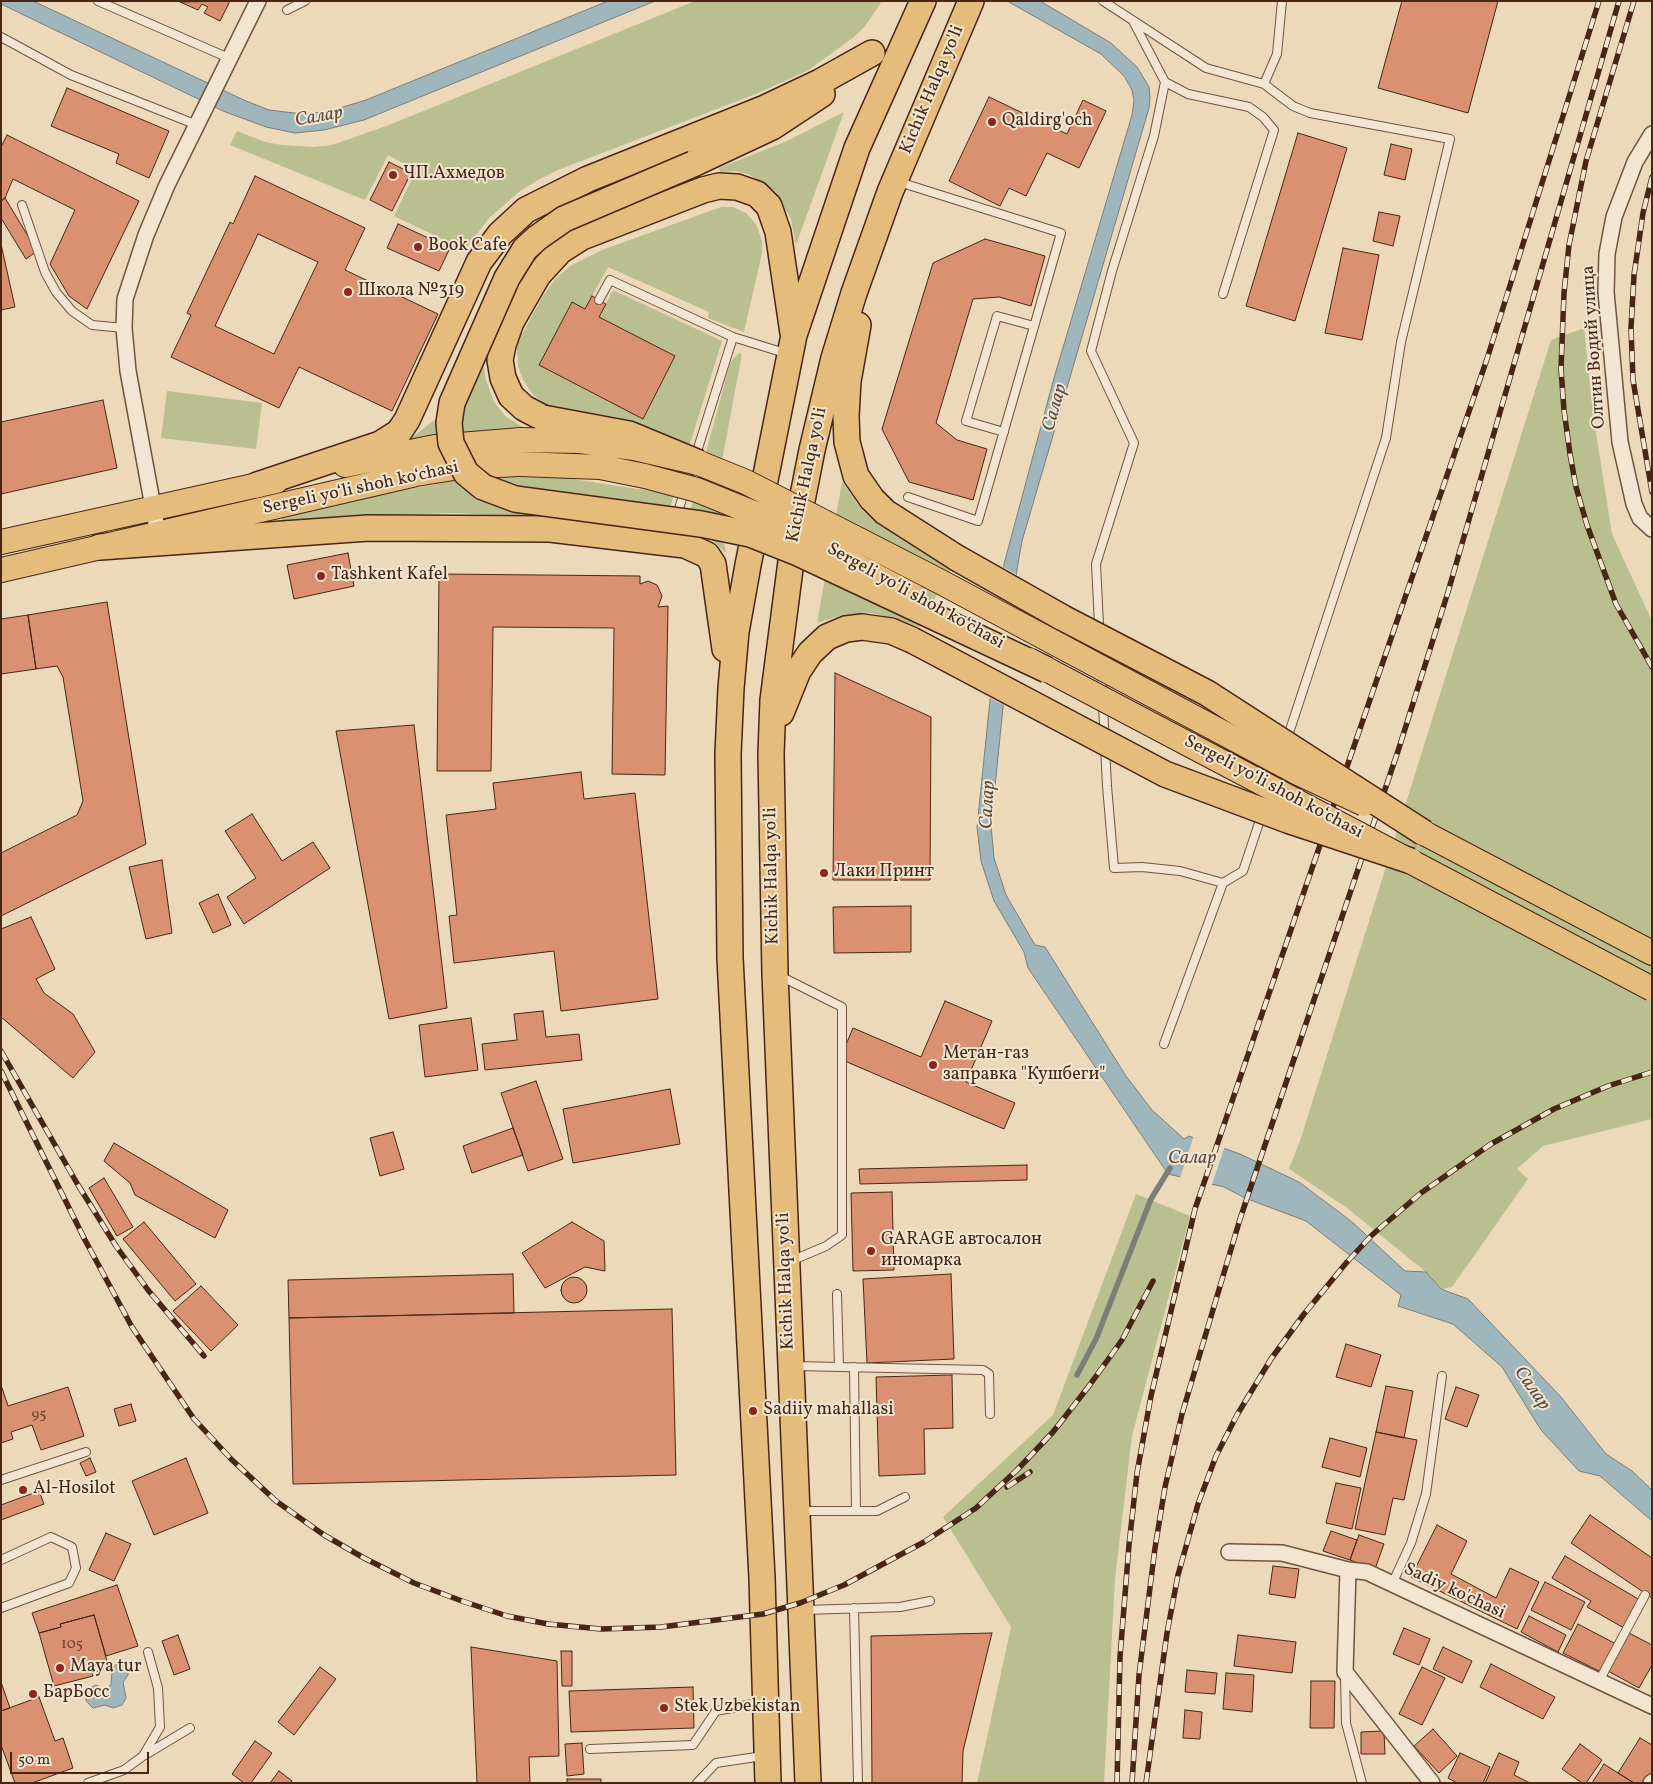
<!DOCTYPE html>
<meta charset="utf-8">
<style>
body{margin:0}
#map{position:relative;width:1653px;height:1784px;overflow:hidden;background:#ebd9ba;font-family:Vollkorn,serif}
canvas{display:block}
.frame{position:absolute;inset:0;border:2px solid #492614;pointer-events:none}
.scale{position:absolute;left:10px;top:1752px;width:139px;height:22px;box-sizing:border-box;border:2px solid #492614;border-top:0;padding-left:6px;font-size:15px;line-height:18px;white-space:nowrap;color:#492614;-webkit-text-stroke:4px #f2e6d2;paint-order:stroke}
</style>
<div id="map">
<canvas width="1653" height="1784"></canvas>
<div class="frame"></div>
<div class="scale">50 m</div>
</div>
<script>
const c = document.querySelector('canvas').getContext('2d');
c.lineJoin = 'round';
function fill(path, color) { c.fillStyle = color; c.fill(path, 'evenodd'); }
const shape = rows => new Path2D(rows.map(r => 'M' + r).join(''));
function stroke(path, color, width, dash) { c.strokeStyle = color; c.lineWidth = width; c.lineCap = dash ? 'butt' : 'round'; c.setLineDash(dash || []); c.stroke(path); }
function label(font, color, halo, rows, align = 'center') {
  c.font = font + ' Vollkorn,serif'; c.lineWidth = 4; c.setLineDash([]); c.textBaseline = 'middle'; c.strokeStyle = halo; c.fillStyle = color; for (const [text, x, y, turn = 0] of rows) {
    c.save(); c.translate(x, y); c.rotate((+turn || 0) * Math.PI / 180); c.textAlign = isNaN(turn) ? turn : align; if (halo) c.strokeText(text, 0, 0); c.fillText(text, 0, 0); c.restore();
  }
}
fill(shape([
 [695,1,882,1,865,26,854,37,807,71,756,94,558,170,538,180,520,191,489,218,465,250,394,216,416,170,388,155,365,200,230,145,237,131,265,142,282,145,314,147,332,145,389,125],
 [844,112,796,245,791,219,775,191,748,174,735,171,720,172,719,168,787,141],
 [721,207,733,207,746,213,756,224,762,241,762,253,744,332,708,318,709,312,608,267,585,309,571,303,539,365,643,418,675,356,599,317,613,290,722,341,663,530,587,521,457,513,373,515,282,522,281,517,325,505,453,481,492,477,566,478,651,491,667,436,645,426,616,417,555,407,544,403,533,395,522,378,518,366,517,348,521,336,543,296,555,279,570,266,602,250],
 [1584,328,1593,414,1612,534,1652,621,1652,1119,1543,1146,1517,1169,1528,1179,1452,1287,1442,1289,1426,1272,1347,1208,1289,1169,1301,1138,1551,340],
 [739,353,742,354,718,482,722,537,727,554,711,539,684,534,729,367,732,360],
 [483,361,486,380,494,402,506,417,523,427,406,442,437,418],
 [167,391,262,403,256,449,161,438],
 [842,482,863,511,877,523,951,569,919,627,896,619,871,613,843,615,817,623],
 [1136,1194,1190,1216,1132,1436,1115,1579,1104,1783,977,1783,1011,1627,943,1517,1053,1415]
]), '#b9bf8f');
const water = shape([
 [1,1,33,1,246,101,269,110,303,114,330,111,366,100,608,1,655,1,364,120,324,130,295,133,266,127,223,111,1,4,1,1],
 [1007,1,1040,1,1111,43,1137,67,1149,87,1150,98,1149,108,1022,541,1017,569,991,826,994,858,1006,895,1035,945,1045,947,1126,1076,1152,1110,1184,1139,1189,1136,1240,1154,1299,1182,1351,1221,1405,1271,1426,1272,1441,1289,1468,1299,1561,1397,1606,1454,1632,1471,1652,1490,1652,1521,1600,1476,1579,1471,1541,1430,1502,1367,1453,1324,1398,1306,1401,1295,1306,1221,1245,1198,1224,1187,1168,1174,1028,968,1024,952,994,901,981,861,977,827,1004,564,1054,378,1132,115,1134,100,1132,90,1124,76,1101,54,1007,1],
 [124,1663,128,1666,128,1675,123,1682,126,1698,122,1705,113,1708,105,1705,93,1708,86,1701,86,1694,90,1688,96,1685,107,1690,111,1684,112,1672,115,1665,124,1663]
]);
fill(water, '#9fb7bc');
stroke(water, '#7d7d79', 1);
fill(shape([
 [1001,566,1019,576,1006,706,988,697],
 [1194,1135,1225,1146,1211,1187,1179,1181]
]), '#ebd9ba');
stroke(shape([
 [1077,1375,1096,1339,1151,1199,1170,1168]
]), '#7d7d79', 5.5);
const building = shape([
 [230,1,220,21,204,13,208,7,202,4,198,10,180,2,230,1],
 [1402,1,1498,1,1468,113,1378,88,1402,1],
 [67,88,169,131,149,178,116,163,119,154,51,126,67,88],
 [989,97,1067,134,1083,100,1106,111,1079,168,1047,153,1026,196,1009,188,1000,206,949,181,989,97],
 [1298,133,1347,148,1295,321,1246,306,1298,133],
 [7,135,139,201,87,309,69,296,50,264,75,210,13,179,5,198,1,201,1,147,7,135],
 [1391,144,1412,149,1405,180,1384,175,1391,144],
 [389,162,411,173,392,211,370,200,389,162],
 [255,176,365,228,345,270,438,314,392,411,299,367,279,408,171,357,191,315,187,313,230,222,233,224,255,176],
 [258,234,318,262,274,354,215,326,258,234],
 [5,198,37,251,26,259,1,218,1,201,5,198],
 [1379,212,1400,216,1393,246,1373,241,1379,212],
 [398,224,450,248,439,271,387,248,398,224],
 [985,239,1045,256,1031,306,999,297,973,299,936,423,957,440,987,449,973,500,909,482,882,429,933,263,985,239],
 [1,244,15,307,1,310,1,244],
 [1343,248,1379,255,1362,340,1325,333,1343,248],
 [592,296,606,304,599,317,675,356,643,419,539,365,572,302,585,309,592,296],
 [103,400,117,468,1,494,1,422,103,400],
 [348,553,354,586,294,599,287,565,348,553],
 [439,574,640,576,640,584,648,581,657,585,662,596,658,607,668,606,665,775,612,774,614,628,493,627,491,771,437,771,439,574],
 [107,602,146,844,1,916,1,853,77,815,83,801,63,677,57,666,36,669,28,615,107,602],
 [28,615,36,669,1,674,1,619,28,615],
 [835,673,931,717,930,880,833,880,835,673],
 [414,725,447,1008,389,1019,336,731,414,725],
 [581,772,584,799,635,793,658,999,561,1011,554,951,454,963,449,916,457,915,446,815,496,809,493,783,581,772],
 [252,814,282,861,313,842,330,868,244,924,227,897,256,878,225,831,252,814],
 [162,860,172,933,146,939,129,867,162,860],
 [218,894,231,925,213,933,199,903,218,894],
 [911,906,911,952,834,953,833,907,911,906],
 [31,917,55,969,36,979,44,993,73,1014,95,1052,73,1078,1,1017,1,929,31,917],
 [945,1001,992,1021,966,1082,1015,1103,1004,1129,840,1059,853,1028,921,1057,945,1001],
 [543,1011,546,1037,579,1034,582,1060,485,1070,482,1044,517,1040,514,1014,543,1011],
 [471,1018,478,1070,425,1077,419,1025,471,1018],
 [536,1081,563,1159,528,1171,501,1093,536,1081],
 [670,1089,680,1144,573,1163,563,1109,670,1089],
 [513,1128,523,1155,472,1173,463,1146,513,1128],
 [393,1132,404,1169,380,1176,370,1138,393,1132],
 [114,1143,228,1210,215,1238,135,1195,130,1183,104,1161,114,1143],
 [1027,1165,1027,1180,860,1184,859,1169,1027,1165],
 [104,1178,133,1227,117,1236,89,1188,104,1178],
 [892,1192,894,1270,853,1271,851,1193,892,1192],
 [144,1222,196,1284,175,1301,123,1239,144,1222],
 [572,1222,604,1241,605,1271,585,1267,545,1288,522,1253,572,1222],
 [513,1274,514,1313,289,1318,288,1280,513,1274],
 [951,1274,954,1359,867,1363,863,1279,951,1274],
 '561 1290a13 13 0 1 1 26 0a13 13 0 1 1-26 0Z',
 [201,1286,238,1325,211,1351,173,1311,201,1286],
 [672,1309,676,1475,293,1484,289,1318,672,1309],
 [1346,1344,1381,1355,1371,1387,1336,1377,1346,1344],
 [952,1375,953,1428,924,1429,925,1474,879,1476,876,1377,952,1375],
 [1,1385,8,1406,68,1387,84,1436,41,1450,32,1425,11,1432,13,1439,1,1443,1,1385],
 [1386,1386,1413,1391,1404,1438,1376,1432,1386,1386],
 [1456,1387,1479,1395,1467,1427,1445,1419,1456,1387],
 [131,1404,136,1421,119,1426,114,1409,131,1404],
 [1376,1432,1417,1440,1404,1500,1393,1498,1385,1535,1355,1529,1376,1432],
 [1330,1438,1367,1448,1360,1477,1322,1467,1330,1438],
 [90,1458,96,1472,86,1476,80,1463,90,1458],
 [186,1458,208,1513,154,1535,132,1481,186,1458],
 [1336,1483,1361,1488,1352,1529,1326,1523,1336,1483],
 [39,1491,44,1504,1,1520,1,1505,39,1491],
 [1590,1515,1652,1558,1652,1598,1571,1543,1590,1515],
 [1437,1525,1467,1541,1451,1574,1496,1598,1510,1568,1539,1582,1517,1629,1411,1577,1437,1525],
 [1331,1531,1357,1540,1350,1560,1323,1551,1331,1531],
 [106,1533,131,1544,114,1581,89,1570,106,1533],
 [1359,1535,1384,1544,1375,1569,1350,1560,1359,1535],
 [1565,1556,1640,1600,1624,1628,1587,1607,1591,1601,1552,1578,1565,1556],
 [1273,1566,1299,1569,1295,1598,1269,1594,1273,1566],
 [1545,1582,1585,1602,1571,1630,1531,1610,1545,1582],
 [117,1585,138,1646,106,1656,94,1615,60,1624,61,1627,39,1633,32,1613,117,1585],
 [94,1615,109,1668,92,1673,93,1676,54,1686,39,1633,61,1627,60,1624,94,1615],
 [1529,1616,1566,1635,1558,1652,1521,1632,1529,1616],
 [1578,1624,1616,1644,1601,1672,1563,1653,1578,1624],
 [1404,1628,1430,1639,1419,1665,1393,1654,1404,1628],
 [992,1633,963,1751,962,1783,872,1783,871,1636,992,1633],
 [1629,1633,1652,1645,1652,1665,1639,1688,1608,1671,1629,1633],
 [178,1635,190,1669,174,1675,162,1641,178,1635],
 [1238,1635,1296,1642,1292,1673,1234,1666,1238,1635],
 [471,1647,557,1661,559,1756,529,1757,530,1783,477,1783,471,1647],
 [1443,1647,1472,1661,1462,1683,1433,1669,1443,1647],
 [561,1651,572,1651,572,1686,562,1686,561,1651],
 [1491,1664,1555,1697,1543,1719,1480,1687,1491,1664],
 [320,1667,336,1679,294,1735,278,1722,320,1667],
 [1422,1667,1445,1678,1422,1725,1399,1714,1422,1667],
 [1187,1670,1217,1673,1215,1694,1185,1692,1187,1670],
 [1226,1673,1254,1675,1252,1712,1223,1709,1226,1673],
 [1311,1681,1335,1681,1334,1728,1310,1728,1311,1681],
 [1,1682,10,1708,1,1711,1,1682],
 [693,1687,694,1728,571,1732,569,1691,693,1687],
 [39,1697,55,1741,63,1738,73,1768,32,1783,15,1783,1,1745,1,1711,39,1697],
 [1185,1710,1202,1712,1200,1739,1183,1738,1185,1710],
 [1433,1729,1457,1756,1439,1773,1414,1746,1433,1729],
 [1384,1731,1385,1754,1361,1754,1361,1732,1384,1731],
 [1640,1738,1652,1745,1652,1772,1645,1783,1634,1783,1618,1773,1640,1738],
 [255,1741,272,1753,251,1783,244,1783,232,1774,255,1741],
 [582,1743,584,1774,567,1776,565,1744,582,1743],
 [1580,1744,1602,1760,1586,1783,1582,1783,1562,1769,1580,1744],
 [1460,1753,1490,1767,1483,1783,1457,1783,1448,1778,1460,1753],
 [1499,1753,1519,1762,1514,1775,1530,1783,1485,1783,1499,1753],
 [1604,1764,1618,1773,1634,1783,1592,1783,1604,1764],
 [279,1771,292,1781,291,1783,270,1783,279,1771],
 [567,1779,601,1779,601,1783,567,1783,567,1779]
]);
fill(building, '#da9171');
stroke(building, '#492614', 1);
const service = shape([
 [98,1,231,59],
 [1103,1,1206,68,1264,84,1293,106,1310,113,1450,139,1401,342,1386,438,1287,739],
 [287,10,305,1],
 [1134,23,1165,82,1154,136,1112,271,1091,351,1134,443,1096,564,1107,786,1114,868,1142,867,1180,871,1223,883],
 [1,37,71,75,197,125],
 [1165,82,1188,94,1249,107,1263,117,1274,130,1223,294],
 [1264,84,1277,54,1282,1],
 [899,182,1061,233,978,521,908,497],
 [22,205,45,272,56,292,72,311,92,325,124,328],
 [599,300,610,280,733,337,788,354],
 [1004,432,966,421,997,316,1034,326],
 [676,518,733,337],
 [778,975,842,1007,842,1235,826,1246,791,1261],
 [1164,1044,1223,883,1243,871,1262,814],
 [837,1294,839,1367],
 [794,1366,983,1370,989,1374,990,1414],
 [854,1367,856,1511],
 [1,1480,86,1452],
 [801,1511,877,1511,905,1497],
 [1,1560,51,1537,72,1547,76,1568,69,1583,1,1608],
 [1392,1584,1411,1543,1426,1494,1442,1376],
 [854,1608,858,1783],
 [805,1610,900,1607,930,1601],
 [1345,1676,1346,1723,1362,1783],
 [1599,1681,1645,1595],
 [590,1749,693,1745,716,1711,763,1702],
 [145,1755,190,1728],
 [88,1783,124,1770,143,1756,160,1727,158,1688,148,1652],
 [697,1783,716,1763,763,1756]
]);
const minor = shape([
 [1652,134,1635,162,1614,217,1607,254,1606,292,1620,442,1634,504,1640,518,1652,529],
 [158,534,128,371,124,328,125,299,146,235,167,185,258,1],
 [1229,1552,1282,1553,1348,1570,1367,1572,1652,1706],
 [1348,1570,1345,1672,1432,1783],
 [1651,1783,1652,1782]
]);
const primary = shape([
 [345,465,435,447,521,440],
 [1,542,276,481],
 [1,570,416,474,460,467,519,464],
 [1424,833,1652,953]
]);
const trunk = shape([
 [693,164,772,127,822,94],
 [858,325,848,381,846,416,847,442,856,476,872,499,885,512,957,558],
 [543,418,524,408,511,396,503,378,500,360,503,345,511,322,538,275,560,251,582,237,703,190,719,186,737,187,757,194,769,206,778,232,793,333],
 [257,485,380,444,399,432,407,420,479,262,500,234,526,210,588,179,765,108,820,82,872,53],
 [100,547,368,528,550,529,685,545,707,555,713,564,725,649],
 [781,713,798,671,810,653,827,637,846,629,862,627,891,631,912,640],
 [768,1783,762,1578,730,958,728,754,731,688,736,632,748,565,794,335,857,148,923,1],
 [808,1783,775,974,771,754,773,700,793,546,812,450,834,358,854,293,890,192,971,1]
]);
stroke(service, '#72533e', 10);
stroke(minor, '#72533e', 18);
stroke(primary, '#492614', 26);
stroke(trunk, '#492614', 28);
stroke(service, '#f2e6d2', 8);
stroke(minor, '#f2e6d2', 15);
stroke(primary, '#e6bc7d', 24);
stroke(trunk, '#e6bc7d', 25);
const rail = shape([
 [1634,1,1586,161,1569,245,1564,293,1561,369,1564,410,1570,454,1576,487,1587,525,1616,604,1652,667],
 [1652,177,1643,213,1634,275,1631,328,1633,380,1652,492],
 [1,1051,78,1185,116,1246,148,1290,204,1356],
 [1,1071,85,1240,132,1327,194,1419,231,1459,276,1501,324,1535,364,1558,414,1583,462,1601,507,1616,548,1624,601,1629,661,1627,763,1614,800,1603,844,1585,924,1542,976,1508,1017,1470,1053,1432,1089,1386,1122,1340,1153,1281],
 [1007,1487,1030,1472],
 [1117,1783,1120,1657,1129,1545,1137,1473,1151,1396,1195,1209,1487,359,1599,1],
 [1132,1783,1139,1675,1155,1548,1165,1487,1182,1414,1240,1219,1399,748,1448,592,1619,1],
 [1146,1783,1167,1633,1178,1575,1198,1504,1216,1456,1237,1415,1271,1359,1304,1314,1347,1262,1372,1235,1421,1193,1491,1144,1554,1109,1608,1086,1652,1072]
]);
stroke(rail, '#492614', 5.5);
stroke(rail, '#f2e6d2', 4, [11]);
const primaryBridge = shape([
 [521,440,580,441,634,448,699,463,746,482,939,581,1298,773,1364,804],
 [519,464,600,467,645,476,697,490,766,518,912,595],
 [1029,660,1652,989]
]);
const trunkBridge = shape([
 [693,164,564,219,537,238,525,249,507,278,452,403,449,423,451,443,466,473,483,487,515,499,701,524,750,534,798,553,1047,670],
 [543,418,629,434,699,463],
 [957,558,1063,618,1207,693,1424,833],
 [912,640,1165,774,1290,821,1411,861]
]);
stroke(primaryBridge, '#492614', 26, []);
stroke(trunkBridge, '#492614', 28, []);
stroke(primaryBridge, '#e6bc7d', 24);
stroke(trunkBridge, '#e6bc7d', 25);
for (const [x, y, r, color] of [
 [992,122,5,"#8f2418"],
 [393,175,5,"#8f2418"],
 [418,247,5,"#8f2418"],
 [348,292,5,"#8f2418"],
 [321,576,5,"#8f2418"],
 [824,873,5,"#8f2418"],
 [933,1065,5,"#8f2418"],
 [871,1251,5,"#8f2418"],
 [753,1411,5,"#8f2418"],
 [23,1490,5,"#8f2418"],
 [60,1668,5,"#8f2418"],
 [33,1694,5,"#8f2418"],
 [664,1708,5,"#8f2418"]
]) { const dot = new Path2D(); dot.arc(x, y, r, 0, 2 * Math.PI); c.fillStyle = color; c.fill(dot); stroke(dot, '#f2e6d2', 2); }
label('15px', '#6d412b', null, [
 ["95",39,1415],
 ["105",72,1645]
]);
label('18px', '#492614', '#f2e6d2', [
 ["Kichik Halqa yo'li",933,90,-67],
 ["Олтин Водий улица",1595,347,-94],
 ["Kichik Halqa yo'li",808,475,-78],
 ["Sergeli yo‘li shoh ko‘chasi",361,489,-12],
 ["Sergeli yo‘li shoh ko‘chasi",915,597,29],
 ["Sergeli yo‘li shoh ko‘chasi",1273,788,28],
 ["Kichik Halqa yo'li",773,876,-91],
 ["Kichik Halqa yo'li",787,1281,-92],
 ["Sadiy ko'chasi",1454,1592,25]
]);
label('18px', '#492614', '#f2e6d2', [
 ["Qaldirg'och",1002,122],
 ["ЧП.Ахмедов",403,175],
 ["Book Cafe",428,247],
 ["Школа №319",358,292],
 ["Tashkent Kafel",331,576],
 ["Лаки Принт",834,873],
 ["Метан-газ",943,1055],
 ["заправка \"Кушбеги\"",943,1076],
 ["GARAGE автосалон",881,1241],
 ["иномарка",881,1262],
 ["Sadiiy mahallasi",763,1411],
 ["Al-Hosilot",33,1490],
 ["Maya tur",70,1668],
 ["БарБосс",43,1694],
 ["Stek Uzbekistan",674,1708]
], 'left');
label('italic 19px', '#5e4a3e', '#f2e6d2', [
 ["Салар",319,118,-10],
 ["Салар",1056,408,-74],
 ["Салар",989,805,-87],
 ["Салар",1192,1160],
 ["Салар",1531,1389,55]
]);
</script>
